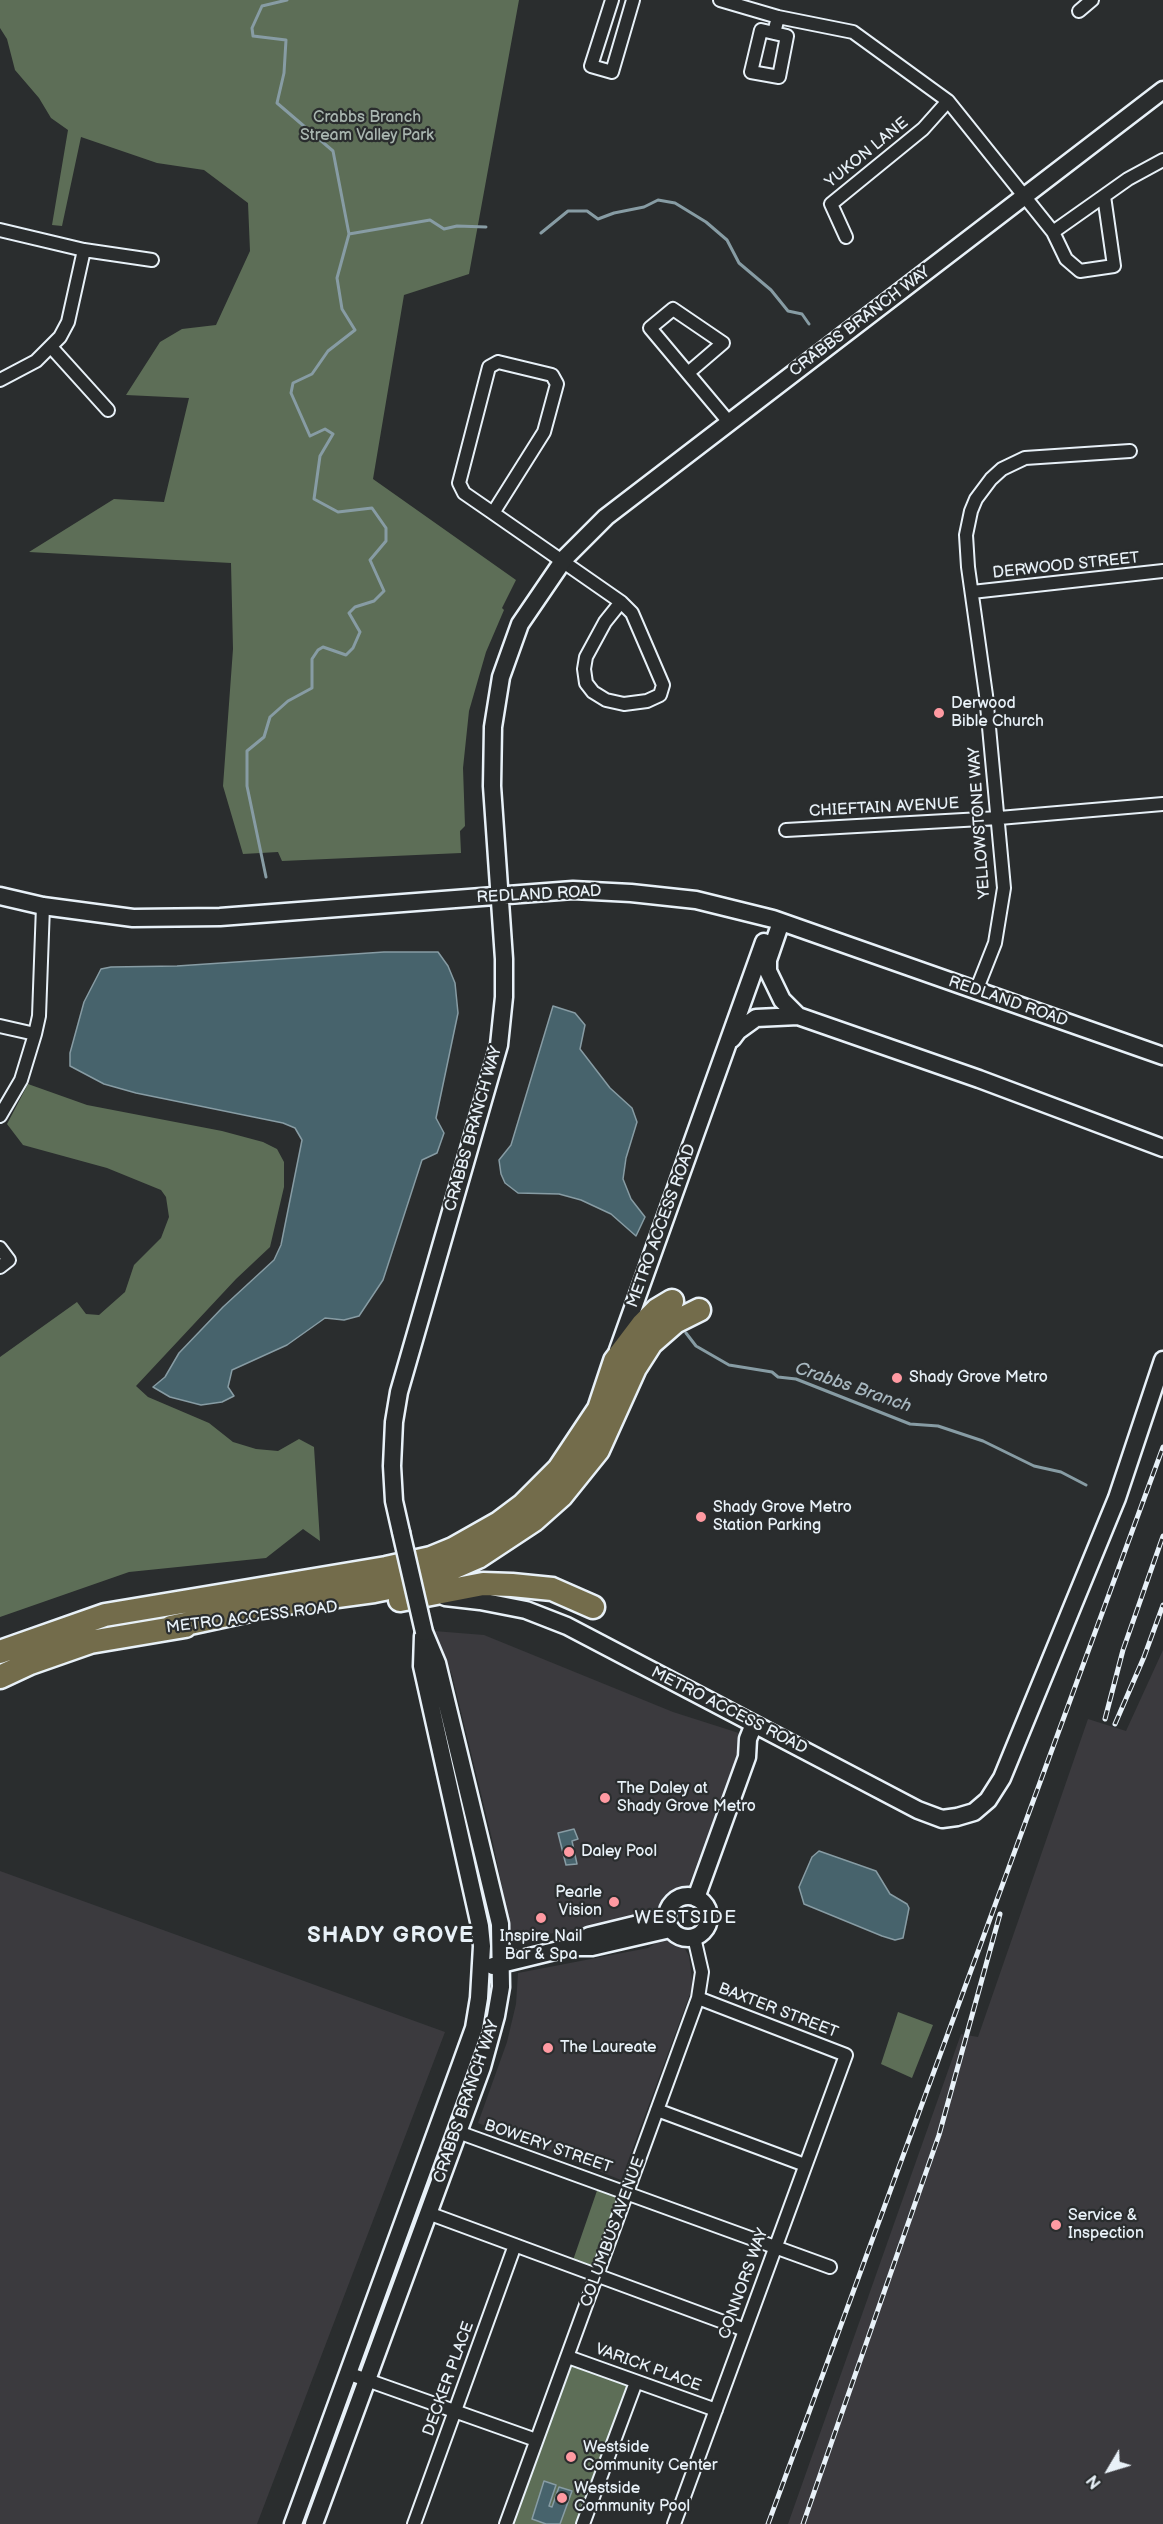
<!DOCTYPE html>
<style>
body{margin:0}
#map{position:relative;width:1163px;height:2524px;overflow:hidden;background:#2a2d2e;font-family:"Balsamiq Sans",sans-serif}
canvas{display:block}
.north{position:absolute;left:1079px;top:2440px;width:60px;height:60px;-webkit-text-stroke:4px #2a2d2e;paint-order:stroke;rotate:232deg;font-size:16px;font-weight:700;line-height:24px;text-align:center;color:#e8f1f8}
.north::after{content:'';display:block;margin:auto;width:21px;height:27px;background:#e8f1f8;clip-path:polygon(50% 0,100% 100%,50% 72%,0 100%)}
</style>
<div id="map">
<canvas width="1163" height="2524"></canvas>
<div class="north">N</div>
</div>
<script>
const c = document.querySelector('canvas').getContext('2d');
c.lineJoin = 'round';
function fill(path, color) { c.fillStyle = color; c.fill(path, 'evenodd'); }
const shape = rows => new Path2D(rows.map(r => 'M' + r).join(''));
function stroke(path, color, width, dash) { c.strokeStyle = color; c.lineWidth = width; c.lineCap = dash ? 'butt' : 'round'; c.setLineDash(dash || []); c.stroke(path); }
function label(font, color, halo, rows, align = 'center') {
  c.font = font + ' "Balsamiq Sans",sans-serif'; c.lineWidth = 4.5; c.setLineDash([]); c.textBaseline = 'middle'; c.strokeStyle = halo; c.fillStyle = color; for (const [text, x, y, turn = 0] of rows) {
    c.save(); c.translate(x, y); c.rotate((+turn || 0) * Math.PI / 180); c.textAlign = isNaN(turn) ? turn : align; if (halo) c.strokeText(text, 0, 0); c.fillText(text, 0, 0); c.restore();
  }
}
fill(shape([
 [434,1631,484,1635,673,1712,745,1735,689,1885,670,1897,657,1913,513,1941,493,1843,452,1675],
 [1163,1650,1163,2524,788,2524,961,2034,978,2037,1088,1719,1126,1731],
 [0,1871,445,2032,257,2524,0,2524],
 [665,1937,685,1949,689,1956,693,1986,621,2180,478,2123,507,2042,516,2004,518,1973,648,1948]
]), '#3b3a3e');
fill(shape([
 [0,0,519,0,469,274,404,295,373,479,516,580,502,608,504,610,486,652,469,711,463,768,465,826,460,831,461,853,282,861,278,852,243,854,223,786,233,649,231,563,29,552,114,499,164,502,189,398,126,395,160,342,182,329,216,325,250,251,248,203,204,170,157,163,81,137,62,226,52,225,68,130,51,118,39,98,15,70,7,39,0,28],
 [28,1084,87,1105,222,1131,263,1142,277,1149,284,1162,284,1187,270,1247,236,1279,136,1386,148,1397,209,1423,233,1442,256,1449,278,1451,299,1439,314,1447,320,1541,303,1529,266,1558,129,1572,0,1617,0,1357,77,1302,86,1314,99,1315,125,1292,134,1265,161,1238,169,1217,166,1197,161,1190,107,1168,23,1145,7,1124],
 [898,2012,933,2025,912,2078,881,2064],
 [600,2182,627,2192,597,2275,571,2266],
 [570,2360,636,2382,582,2524,508,2524]
]), '#5d6e57');
const water = shape([
 [384,952,438,952,448,966,455,983,458,1013,436,1118,444,1133,437,1153,422,1160,383,1280,359,1316,344,1320,325,1318,287,1345,232,1370,228,1387,234,1396,222,1402,201,1405,170,1397,153,1387,165,1377,179,1353,223,1307,274,1260,281,1245,302,1140,295,1128,283,1123,136,1093,104,1084,70,1066,70,1053,84,1002,101,969,111,967,177,966,384,952],
 [553,1006,575,1013,585,1025,580,1049,610,1088,632,1108,637,1122,626,1158,623,1179,631,1199,645,1217,636,1236,611,1214,581,1200,559,1194,518,1193,505,1183,501,1174,499,1160,511,1145,553,1006],
 [574,1829,578,1839,572,1841,577,1864,566,1865,558,1833,574,1829],
 [819,1851,876,1871,890,1894,907,1904,909,1908,903,1938,895,1940,882,1936,804,1904,799,1887,812,1857,819,1851],
 [544,2481,556,2485,549,2506,552,2507,559,2487,572,2491,560,2524,546,2524,532,2519,544,2481]
]);
fill(water, '#47636c');
stroke(water, '#879ca4', 1.5);
stroke(shape([
 [541,233,568,211,587,211,598,219,614,213,644,207,658,200,675,203,706,222,727,240,739,263,771,290,788,311,802,314,809,324],
 [349,234,430,220,444,229,457,226,486,227],
 [266,877,247,786,247,751,264,737,270,717,288,701,312,688,312,659,318,650,323,647,346,655,353,648,360,632,349,613,355,607,374,601,384,591,370,560,386,541,386,528,372,508,338,512,314,499,320,456,333,434,325,429,310,436,291,393,293,383,312,374,328,351,355,330,342,309,337,278,349,234,333,151,277,103,284,73,286,40,253,36,252,28,262,6,287,0],
 [686,1333,696,1346,729,1365,772,1372,778,1377,796,1379,910,1424,938,1426,983,1441,1034,1466,1061,1472,1086,1485]
]), '#879ca4', 3);
const street = shape([
 [612,0,591,66,612,72,633,0],
 [720,0,778,17,853,32,948,101,1053,232,1066,259,1080,271,1114,266,1104,196,1128,179,1163,160],
 [1079,11,1092,0],
 [774,33,787,36,779,77,751,72,761,30,774,33,778,17],
 [0,230,84,250,152,260],
 [1053,232,1104,196],
 [846,237,831,204,923,129,948,101],
 [52,348,108,410],
 [498,362,552,375,557,384,544,432,493,513,464,493,459,483,489,367,498,362],
 [688,373,723,343,673,309,650,328,728,421],
 [0,380,36,361,60,337,68,322,84,250],
 [493,513,621,602,632,613,663,685,660,695,647,701,624,704,606,700,593,692,586,683,584,669,586,657,605,622,621,602],
 [972,592,1163,571],
 [786,830,999,818,1163,804],
 [976,991,995,943,1004,888,986,695,968,567,966,535,971,511,976,499,991,479,1002,469,1025,458,1130,451],
 [0,1026,35,1034],
 [0,1116,21,1080,35,1034,39,1016,43,906],
 [0,1248,9,1260,0,1267],
 [657,2110,805,2165],
 [458,2132,830,2267],
 [428,2213,745,2330],
 [568,2357,716,2410],
 [350,2374,536,2440],
 [414,2524,515,2245],
 [506,2524,698,1998,702,1972,694,1937],
 [583,2524,636,2382],
 [674,2524,846,2055,698,1998]
]);
const secondary = shape([
 [0,896,43,906,133,918,220,917,573,890,631,893,696,900,773,919,1163,1056],
 [781,922,768,960,768,971,782,1000,798,1016,979,1079,1163,1148],
 [732,1039,738,1031,756,1018,798,1016],
 [618,1350,764,942],
 [401,1532,394,1501,392,1466,394,1422,399,1392,499,1045,504,997,504,959,492,786,493,727,501,677,520,624,565,558,606,517,1163,90],
 [445,1597,480,1601,526,1610,567,1626,918,1810,942,1819,957,1817,974,1812,988,1800,1002,1778,1117,1498,1163,1360],
 '667 1917a21 21 0 1 1 42 0a21 21 0 1 1-42 0Z',
 [696,1898,747,1757,748,1739,754,1724],
 [571,1947,589,1936,667,1917],
 [493,1966,571,1947,592,1947,670,1929],
 [293,2524,461,2064,474,2028,479,1998,482,1946,480,1926,422,1666,423,1636],
 [314,2524,482,2067,496,2016,501,1987,500,1924,437,1663,424,1632]
]);
const highway = shape([
 [400,1600,483,1584,512,1585,552,1589,593,1607],
 [171,1627,278,1604,374,1591,423,1581,478,1557,534,1520,561,1496,598,1450,635,1368,651,1343,675,1322,699,1310],
 [0,1652,105,1615,386,1568,431,1558,453,1549,499,1523,523,1505,559,1469,599,1409,615,1361,643,1324,657,1310,672,1301],
 [0,1677,30,1663,90,1642,185,1626]
]);
stroke(street, '#e8f1f8', 16);
stroke(secondary, '#e8f1f8', 21);
stroke(highway, '#e8f1f8', 27);
stroke(street, '#2a2d2e', 12);
stroke(secondary, '#2a2d2e', 16);
stroke(highway, '#736c4b', 22);
const rail = shape([
 [1105,1719,1123,1650,1163,1536],
 [1115,1724,1144,1657,1163,1605],
 [768,2524,1163,1447],
 [803,2524,939,2135,1000,1914]
]);
stroke(rail, '#e8f1f8', 5);
stroke(rail, '#2a2d2e', 3, [9]);
const secondaryBridge = shape([
 [401,1532,424,1632]
]);
stroke(secondaryBridge, '#e8f1f8', 21, []);
stroke(secondaryBridge, '#2a2d2e', 16);
for (const [x, y, r, color] of [
 [939,713,6,"#ff9aa2"],
 [897,1378,6,"#ff9aa2"],
 [701,1517,6,"#ff9aa2"],
 [605,1798,6,"#ff9aa2"],
 [569,1852,6,"#ff9aa2"],
 [614,1902,6,"#ff9aa2"],
 [541,1918,6,"#ff9aa2"],
 [548,2048,6,"#ff9aa2"],
 [1056,2225,6,"#ff9aa2"],
 [571,2457,6,"#ff9aa2"],
 [562,2498,6,"#ff9aa2"]
]) { const dot = new Path2D(); dot.arc(x, y, r, 0, 2 * Math.PI); c.fillStyle = color; c.fill(dot); stroke(dot, '#2a2d2e', 2); }
label('16px', '#a9b6b0', '#2a2d2e', [
 ["Crabbs Branch",367,118],
 ["Stream Valley Park",367,136]
]);
label('16px', '#e8f1f8', '#2a2d2e', [
 ["YUKON LANE",867,153,-39],
 ["CRABBS BRANCH WAY",860,322,-37],
 ["DERWOOD STREET",1066,566,-6],
 ["CHIEFTAIN AVENUE",884,808,-3],
 ["YELLOWSTONE WAY",980,823,-94],
 ["REDLAND ROAD",539,895,-3],
 ["REDLAND ROAD",1008,1002,19],
 ["CRABBS BRANCH WAY",474,1129,-74],
 ["METRO ACCESS ROAD",662,1226,-70],
 ["METRO ACCESS ROAD",252,1618,-7],
 ["METRO ACCESS ROAD",729,1711,27],
 ["BAXTER STREET",778,2011,21],
 ["CRABBS BRANCH WAY",467,2102,-71],
 ["BOWERY STREET",548,2147,19],
 ["COLUMBUS AVENUE",613,2232,-70],
 ["CONNORS WAY",744,2284,-70],
 ["VARICK PLACE",648,2368,20],
 ["DECKER PLACE",449,2379,-70]
]);
label('16px', '#e8f1f8', '#2a2d2e', [
 ["Derwood",951,704],
 ["Bible Church",951,722],
 ["Shady Grove Metro",909,1378],
 ["Shady Grove Metro",713,1508],
 ["Station Parking",713,1526],
 ["The Daley at",617,1789],
 ["Shady Grove Metro",617,1807],
 ["Daley Pool",581,1852],
 ["Pearle",602,1893,"right"],
 ["Vision",602,1911,"right"],
 ["Inspire Nail",541,1937,"center"],
 ["Bar & Spa",541,1955,"center"],
 ["The Laureate",560,2048],
 ["Service &",1068,2216],
 ["Inspection",1068,2234],
 ["Westside",583,2448],
 ["Community Center",583,2466],
 ["Westside",574,2489],
 ["Community Pool",574,2507]
], 'left');
label('italic 18px', '#a8b8c0', '#2a2d2e', [
 ["Crabbs Branch",853,1388,19]
]);
c.letterSpacing = '1.5px';
label('18px', '#e8f1f8', '#2a2d2e', [
 ["WESTSIDE",686,1918]
]);
c.letterSpacing = '0px';
c.letterSpacing = '1.5px';
label('bold 22px', '#e8f1f8', '#2a2d2e', [
 ["SHADY GROVE",391,1936]
]);
c.letterSpacing = '0px';
</script>
